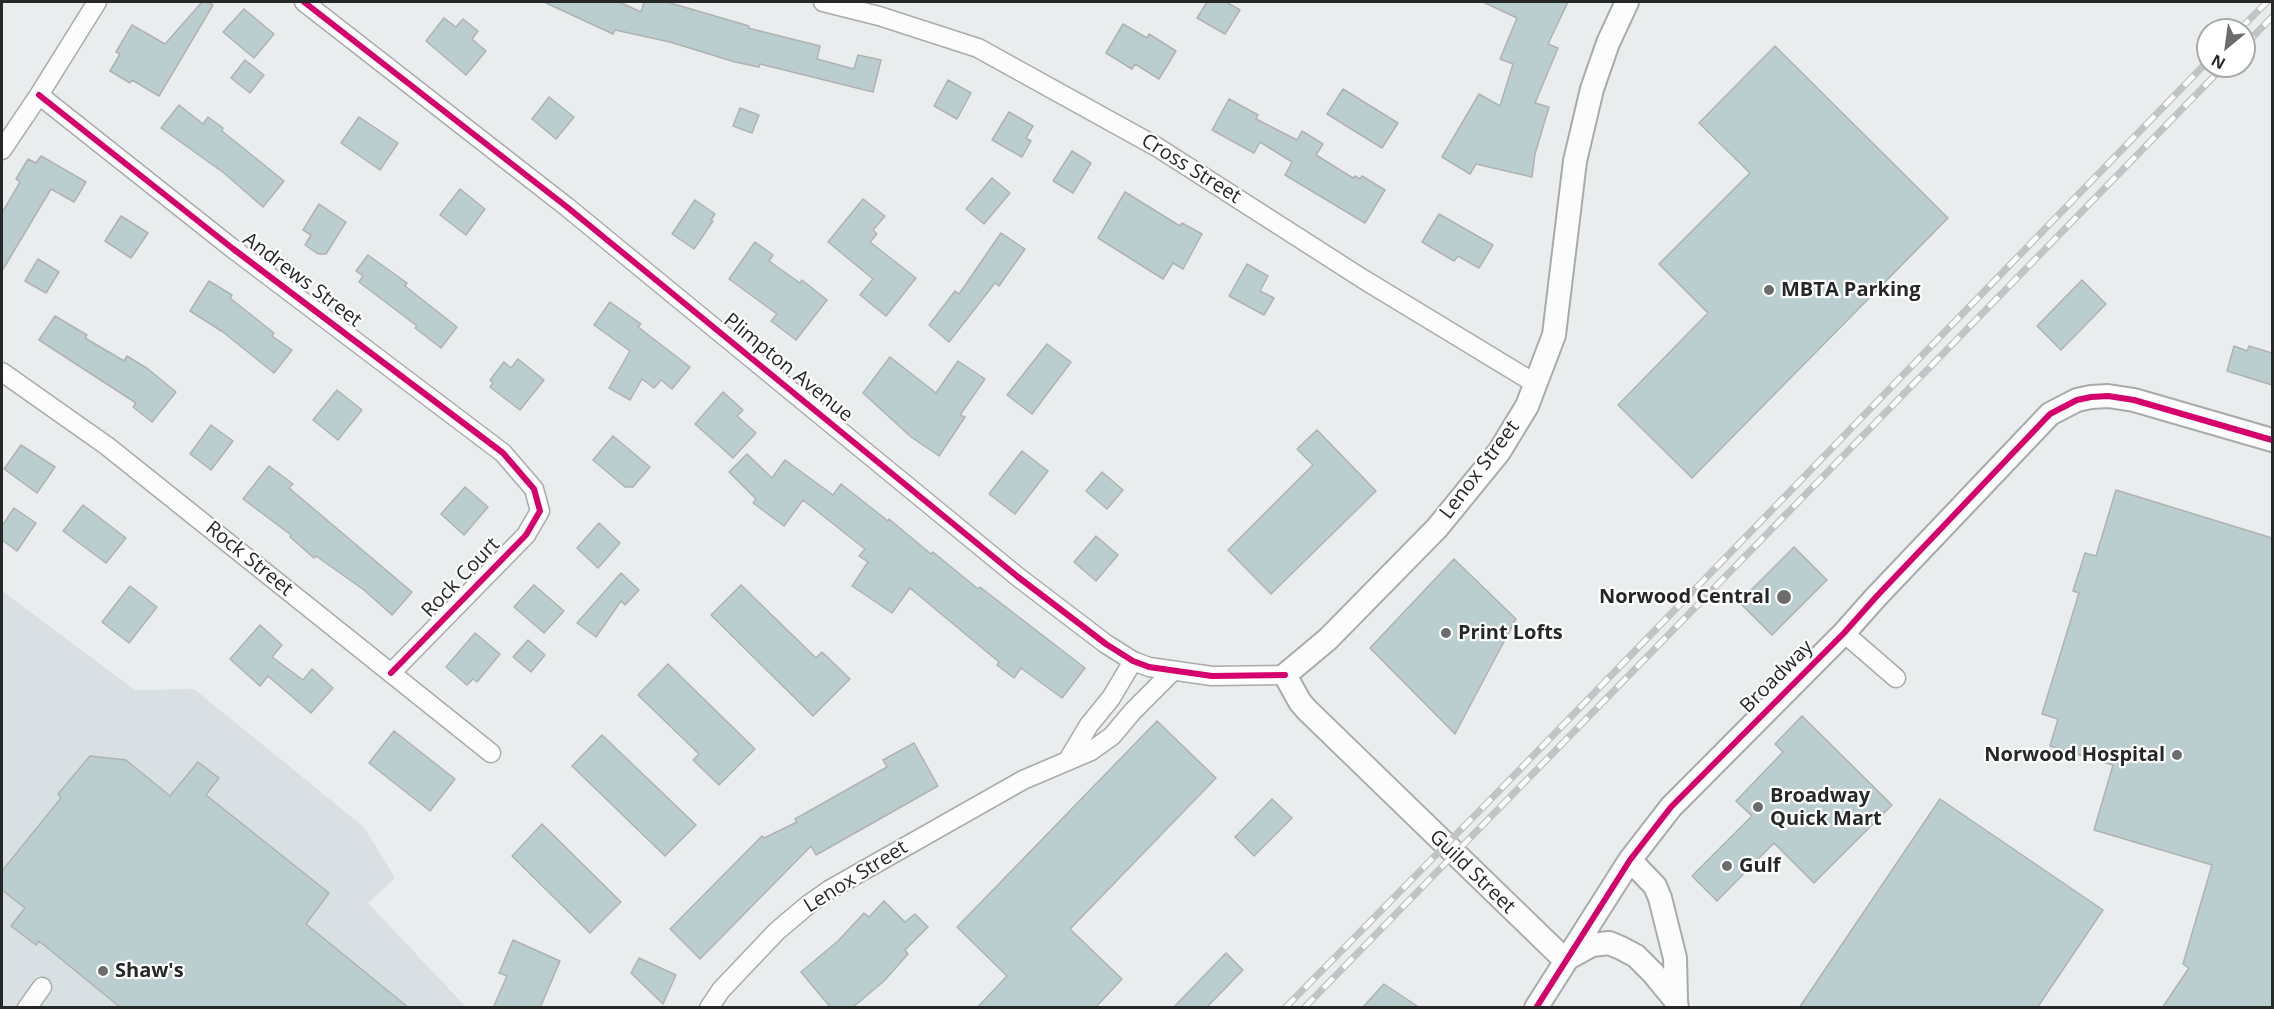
<!DOCTYPE html>
<style>
body{margin:0}
#map{position:relative;width:2274px;height:1009px;overflow:hidden;background:#eaedee;font-family:"Open Sans",sans-serif}
canvas{display:block}
.frame{position:absolute;inset:0;border:3px solid #262828;pointer-events:none}
.north{position:absolute;left:2196px;top:18px;width:60px;height:60px;box-sizing:border-box;background:#fff;border:2px solid #a8a9a9;border-radius:50%;rotate:209deg;font-size:16px;font-weight:700;line-height:24px;text-align:center;color:#262828}
.north::after{content:'';display:block;margin:auto;width:21px;height:27px;background:#6b6d6d;clip-path:polygon(50% 0,100% 100%,50% 72%,0 100%)}
</style>
<div id="map">
<canvas width="2274" height="1009"></canvas>
<div class="frame"></div>
<div class="north">N</div>
</div>
<script>
const c = document.querySelector('canvas').getContext('2d');
c.lineJoin = 'round';
function fill(path, color) { c.fillStyle = color; c.fill(path, 'evenodd'); }
const shape = rows => new Path2D(rows.map(r => 'M' + r).join(''));
function stroke(path, color, width, dash) { c.strokeStyle = color; c.lineWidth = width; c.lineCap = dash ? 'butt' : 'round'; c.setLineDash(dash || []); c.stroke(path); }
function label(font, color, halo, rows, align = 'center') {
  c.font = font + ' "Open Sans",sans-serif'; c.lineWidth = 4.5; c.setLineDash([]); c.textBaseline = 'middle'; c.strokeStyle = halo; c.fillStyle = color; for (const [text, x, y, turn = 0] of rows) {
    c.save(); c.translate(x, y); c.rotate((+turn || 0) * Math.PI / 180); c.textAlign = isNaN(turn) ? turn : align; if (halo) c.strokeText(text, 0, 0); c.fillText(text, 0, 0); c.restore();
  }
}
fill(shape([
 [2,591,135,690,194,689,364,827,395,878,368,903,466,1007,2,1007]
]), '#d8e0e3');
const building = shape([
 [202,2,208,2,213,5,159,96,132,80,130,83,110,71,120,54,116,52,132,25,165,44,202,2],
 [544,2,619,2,641,12,644,2,667,2,749,26,748,28,820,46,817,59,854,69,858,55,881,60,873,92,760,64,759,67,735,62,670,42,615,30,613,34,544,2],
 [1207,2,1226,2,1240,10,1225,34,1197,18,1207,2],
 [1483,2,1568,2,1548,44,1558,48,1535,103,1549,107,1535,154,1532,177,1476,164,1470,174,1442,157,1479,94,1500,106,1513,64,1500,59,1517,18,1483,2],
 [244,9,274,34,254,58,223,32,244,9],
 [444,18,456,27,463,19,478,31,472,39,486,51,466,75,426,41,444,18],
 [1123,24,1147,38,1149,34,1176,51,1159,79,1135,64,1132,69,1106,53,1123,24],
 [1775,46,1948,218,1692,478,1618,405,1708,313,1659,264,1750,173,1699,123,1775,46],
 [245,60,264,75,250,93,231,78,245,60],
 [948,80,971,93,957,119,934,106,948,80],
 [1343,89,1398,123,1382,148,1327,114,1343,89],
 [549,97,574,117,556,139,532,119,549,97],
 [1229,99,1258,115,1256,119,1297,140,1302,131,1323,144,1316,155,1353,178,1355,176,1360,179,1362,176,1385,190,1365,223,1285,175,1292,162,1260,142,1254,153,1212,130,1229,99],
 [179,105,203,124,208,117,223,128,222,131,284,181,263,207,224,173,161,128,179,105],
 [740,108,759,115,752,133,733,126,740,108],
 [1009,112,1033,126,1026,138,1031,141,1022,157,992,140,1009,112],
 [359,117,398,143,380,170,341,143,359,117],
 [1072,151,1091,163,1073,193,1053,181,1072,151],
 [41,156,86,182,74,202,51,189,2,271,2,213,20,182,16,179,28,159,36,163,41,156],
 [992,178,1010,193,984,224,966,209,992,178],
 [460,189,485,209,466,235,440,215,460,189],
 [1125,192,1180,226,1182,223,1202,234,1183,269,1173,263,1163,279,1098,238,1125,192],
 [863,199,885,216,873,230,877,234,870,242,916,278,886,316,860,295,873,279,828,242,863,199],
 [695,200,715,214,711,220,713,221,694,249,672,234,695,200],
 [319,204,346,222,326,254,318,254,305,245,311,235,303,230,319,204],
 [1439,214,1493,245,1479,268,1458,256,1454,261,1422,242,1439,214],
 [121,216,148,233,131,258,105,241,121,216],
 [1001,233,1025,249,999,286,995,283,949,342,929,325,955,291,959,294,1001,233],
 [755,242,773,255,769,261,800,283,802,280,827,300,796,340,771,321,777,314,729,279,755,242],
 [368,255,407,283,405,286,457,327,441,348,415,328,417,326,359,282,363,276,356,271,368,255],
 [38,259,59,272,46,293,25,281,38,259],
 [1247,264,1268,276,1260,291,1274,298,1264,315,1229,296,1247,264],
 [2082,280,2106,304,2061,350,2037,326,2082,280],
 [209,281,232,295,230,298,274,333,272,336,292,350,274,373,223,332,190,311,209,281],
 [610,302,641,324,638,327,690,367,672,389,661,380,654,388,642,379,630,400,609,388,630,351,594,325,610,302],
 [55,316,87,335,85,338,124,361,127,356,148,369,176,392,152,422,133,407,136,403,39,340,55,316],
 [1047,344,1071,362,1032,414,1007,395,1047,344],
 [2234,346,2247,351,2249,346,2272,353,2272,385,2227,371,2234,346],
 [890,357,936,393,958,361,985,379,960,415,965,417,939,456,911,437,863,393,890,357],
 [518,359,544,380,520,410,490,387,493,383,490,380,504,362,511,368,518,359],
 [337,390,362,410,338,440,313,420,337,390],
 [723,392,743,410,737,416,756,433,733,458,695,424,723,392],
 [211,425,233,441,211,470,190,454,211,425],
 [1317,430,1376,491,1271,594,1228,550,1313,465,1297,449,1317,430],
 [613,436,650,467,633,487,625,487,593,460,613,436],
 [21,445,55,467,37,493,4,469,21,445],
 [1022,451,1048,471,1015,514,989,494,1022,451],
 [747,454,772,478,785,460,833,495,841,484,888,521,889,519,931,554,933,552,978,589,980,587,1085,668,1062,698,1021,668,1014,678,997,665,999,662,910,588,892,613,852,586,868,562,859,556,865,549,803,500,784,526,753,503,756,499,729,472,747,454],
 [269,466,293,484,289,488,412,592,392,615,364,590,316,556,314,558,290,537,291,535,243,499,269,466],
 [1102,472,1123,490,1107,509,1086,491,1102,472],
 [465,487,488,507,464,535,441,514,465,487],
 [2116,490,2272,538,2272,1008,2162,1008,2189,968,2183,964,2212,865,2094,830,2113,765,2050,746,2058,719,2042,714,2079,593,2073,591,2085,553,2096,556,2116,490],
 [83,505,126,538,106,563,63,531,83,505],
 [14,508,36,523,17,551,2,540,2,526,14,508],
 [599,523,620,543,598,568,577,548,599,523],
 [1096,536,1118,555,1096,581,1074,562,1096,536],
 [1794,547,1827,580,1772,635,1739,602,1794,547],
 [1454,559,1516,619,1455,734,1370,648,1454,559],
 [621,573,639,590,625,605,621,601,596,637,577,623,621,573],
 [534,585,564,611,544,633,514,607,534,585],
 [741,585,816,658,822,652,850,679,813,716,711,615,741,585],
 [130,586,157,607,129,643,102,622,130,586],
 [260,625,282,645,272,657,303,680,312,669,333,688,311,713,268,676,260,686,230,659,260,625],
 [475,633,500,654,477,682,473,679,467,685,446,667,475,633],
 [528,640,545,655,531,672,513,657,528,640],
 [668,664,755,749,719,785,693,760,699,754,638,695,668,664],
 [1802,716,1892,805,1814,883,1774,843,1717,901,1692,876,1752,816,1736,801,1783,752,1775,744,1802,716],
 [1157,721,1216,778,1070,929,1122,979,1095,1008,977,1008,1007,976,957,927,1157,721],
 [394,731,455,779,430,811,369,763,394,731],
 [602,735,696,825,665,856,572,766,602,735],
 [914,743,938,786,816,855,811,846,700,959,670,929,762,836,764,838,797,822,795,819,887,767,883,760,914,743],
 [90,756,126,760,170,796,198,762,219,778,206,795,329,893,306,924,409,1008,121,1008,39,941,36,945,11,926,25,908,2,890,2,871,61,798,58,794,90,756],
 [1272,799,1292,818,1254,856,1235,837,1272,799],
 [1940,799,2103,910,2037,1008,1799,1008,1940,799],
 [542,824,621,902,590,933,512,856,542,824],
 [884,901,905,922,915,914,928,927,905,950,908,954,884,981,852,1008,831,1008,801,972,838,941,864,913,869,917,884,901],
 [513,940,560,961,540,1008,493,1008,507,976,499,973,513,940],
 [1226,953,1243,970,1206,1008,1173,1008,1226,953],
 [639,958,676,975,663,1004,631,973,639,958],
 [1384,984,1420,1008,1362,1008,1384,984]
]);
fill(building, '#bbcecf');
stroke(building, '#b0b2b2', 1.5);
const minor = shape([
 [304,2,567,207,1018,577,1106,644,1133,661,1149,667,1212,676,1285,675],
 [823,2,879,16,978,48,1157,147,1363,279,1536,384],
 [39,95,232,248,503,453,534,489,540,511,526,535,391,673],
 [2,150,39,95,97,2],
 [2,372,107,446,491,753],
 [1844,633,1896,678],
 [1068,760,1089,725,1111,698,1133,661],
 [27,1008,42,987],
 [709,1008,721,990,777,931,809,904,829,890,1023,780,1091,751,1112,736,1133,711,1173,671]
]);
const tertiary = shape([
 [1627,2,1608,43,1592,89,1575,161,1554,335,1527,406,1499,452,1437,528,1328,639,1285,675,1300,702,1307,710,1565,960,1592,945,1609,943,1621,948,1636,956,1653,973,1676,1001,1677,1008],
 [1630,860,1655,886,1660,898,1675,958,1676,1001],
 [1536,1008,1630,860,1671,807,1844,633,1876,597,2050,414,2077,400,2091,397,2108,396,2134,400,2272,440]
]);
stroke(minor, '#a9aaab', 21);
stroke(tertiary, '#a9aaab', 26);
stroke(minor, '#fcfcfc', 18);
stroke(tertiary, '#fcfcfc', 22);
const rail = shape([
 [2239,30,2267,2],
 [2244,46,2272,17],
 [1285,1008,1494,796,2208,61],
 [1304,1008,2224,66]
]);
stroke(rail, '#c2c3c4', 7);
stroke(rail, '#fff', 4.5, [14]);
stroke(shape([
 [304,2,567,207,1018,577,1106,644,1133,661,1149,667,1212,676,1285,675],
 [39,95,232,248,503,453,534,489,540,511,526,535,391,673],
 [1536,1008,1630,860,1671,807,1844,633,1876,597,2050,414,2077,400,2091,397,2108,396,2134,400,2272,440]
]), '#d6006c', 6);
for (const [x, y, r, color] of [
 [1769,290,6,"#6b6d6d"],
 [1784,597,8,"#6b6d6d"],
 [1446,633,6,"#6b6d6d"],
 [2177,755,6,"#6b6d6d"],
 [1758,807,6,"#6b6d6d"],
 [1727,866,6,"#6b6d6d"],
 [103,971,6,"#6b6d6d"]
]) { const dot = new Path2D(); dot.arc(x, y, r, 0, 2 * Math.PI); c.fillStyle = color; c.fill(dot); stroke(dot, '#fff', 2); }
label('20px', '#262828', '#fff', [
 ["Cross Street",1191,169,32],
 ["Andrews Street",302,280,37],
 ["Plimpton Avenue",788,368,39],
 ["Lenox Street",1480,470,-53],
 ["Rock Street",249,559,39],
 ["Rock Court",461,578,-46],
 ["Broadway",1777,677,-45],
 ["Guild Street",1472,872,44],
 ["Lenox Street",856,877,-32]
]);
label('bold 20px', '#262828', '#fff', [
 ["MBTA Parking",1781,290],
 ["Norwood Central",1770,597,"right"],
 ["Print Lofts",1458,633],
 ["Norwood Hospital",2165,755,"right"],
 ["Broadway",1770,796],
 ["Quick Mart",1770,819],
 ["Gulf",1739,866],
 ["Shaw's",115,971]
], 'left');
</script>
